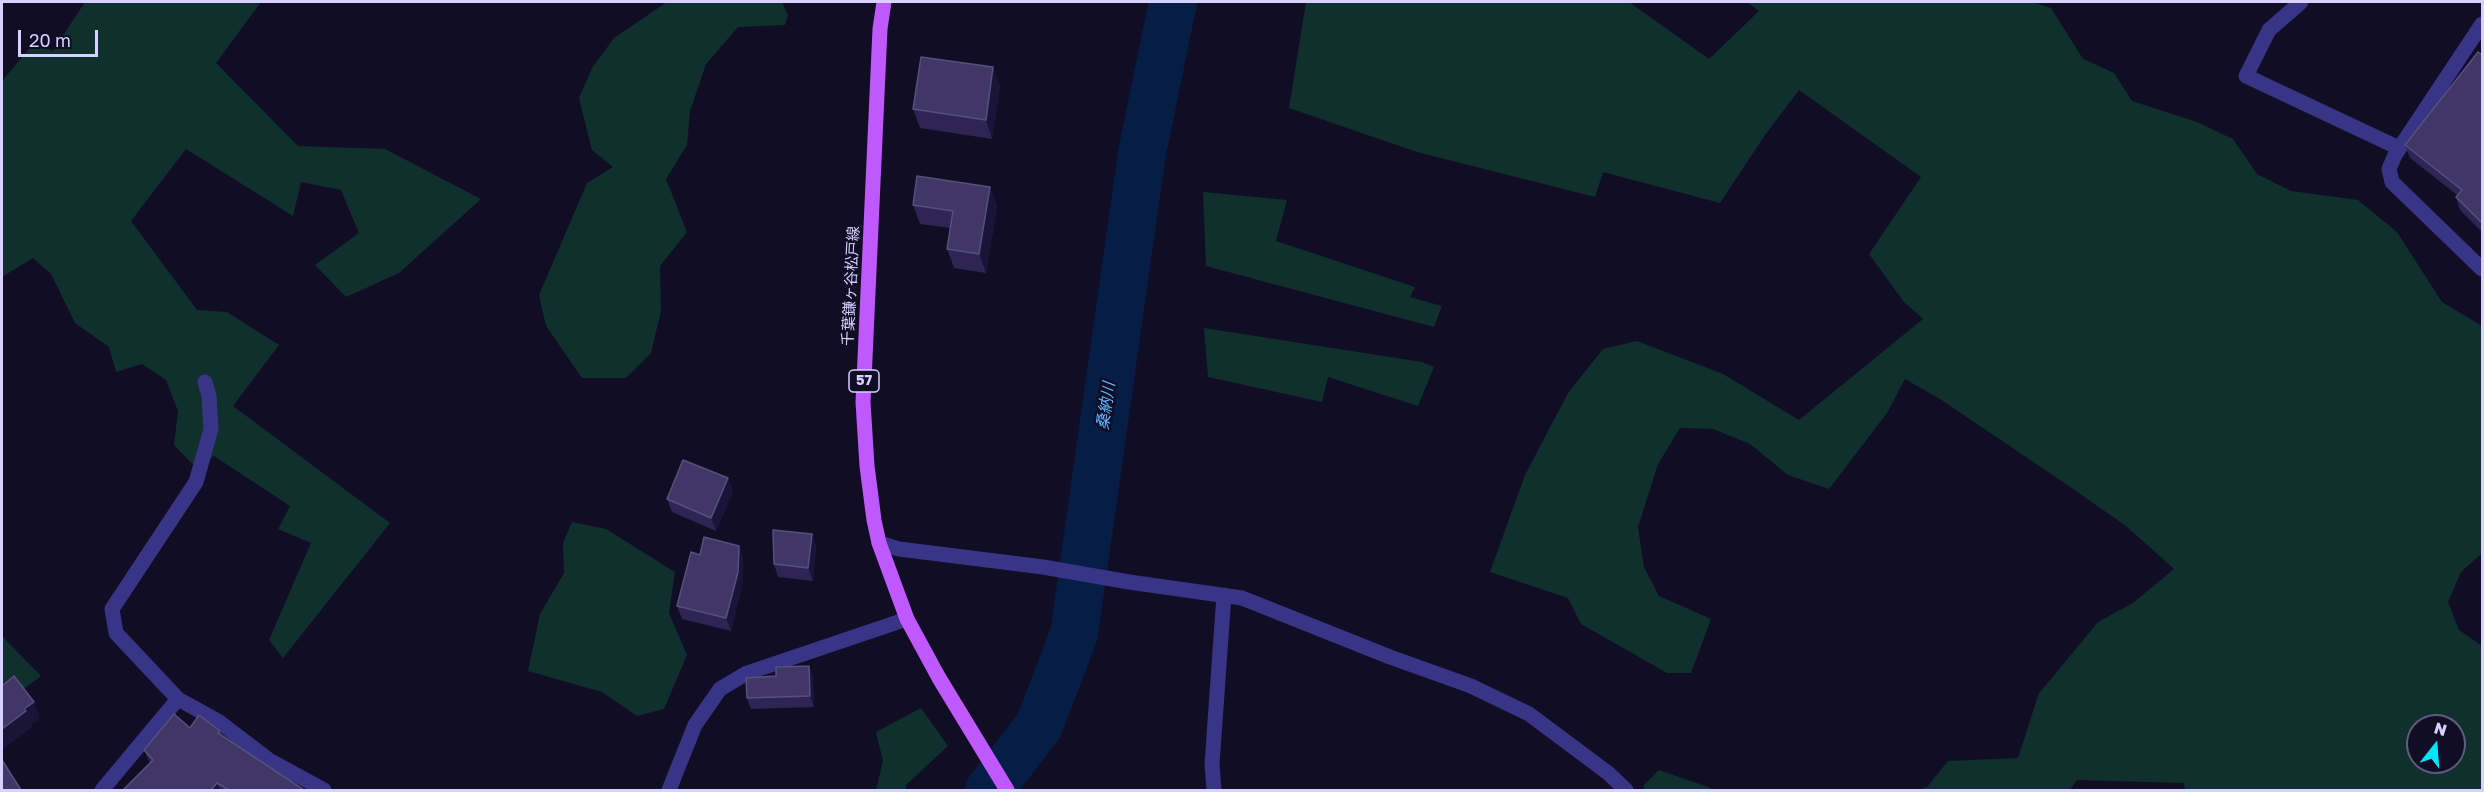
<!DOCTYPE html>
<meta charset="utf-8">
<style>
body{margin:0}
#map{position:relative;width:2484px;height:792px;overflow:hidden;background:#110d25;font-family:"Golos Text",sans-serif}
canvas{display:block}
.frame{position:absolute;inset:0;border:3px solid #d6d1ff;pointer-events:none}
.north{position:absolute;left:2406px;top:714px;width:60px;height:60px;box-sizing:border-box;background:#110d25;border:2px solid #605b7c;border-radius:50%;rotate:17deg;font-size:16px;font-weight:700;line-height:24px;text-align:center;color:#d6d1ff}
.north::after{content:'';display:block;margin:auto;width:21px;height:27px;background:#00e4fc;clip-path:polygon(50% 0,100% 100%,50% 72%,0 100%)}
.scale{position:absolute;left:18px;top:30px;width:80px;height:27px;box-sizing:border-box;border:3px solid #d6d1ff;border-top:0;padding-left:8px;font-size:18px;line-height:21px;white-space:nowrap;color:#d6d1ff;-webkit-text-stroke:4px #110d25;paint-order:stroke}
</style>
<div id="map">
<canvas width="2484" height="792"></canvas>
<div class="frame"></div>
<div class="north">N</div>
<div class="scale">20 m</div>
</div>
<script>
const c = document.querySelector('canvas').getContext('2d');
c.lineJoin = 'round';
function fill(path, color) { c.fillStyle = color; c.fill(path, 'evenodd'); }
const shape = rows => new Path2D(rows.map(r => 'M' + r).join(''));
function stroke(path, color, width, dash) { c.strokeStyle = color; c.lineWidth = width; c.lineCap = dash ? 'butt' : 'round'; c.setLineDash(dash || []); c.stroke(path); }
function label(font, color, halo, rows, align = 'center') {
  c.font = font + ' "Golos Text","Noto Sans JP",sans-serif'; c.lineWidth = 5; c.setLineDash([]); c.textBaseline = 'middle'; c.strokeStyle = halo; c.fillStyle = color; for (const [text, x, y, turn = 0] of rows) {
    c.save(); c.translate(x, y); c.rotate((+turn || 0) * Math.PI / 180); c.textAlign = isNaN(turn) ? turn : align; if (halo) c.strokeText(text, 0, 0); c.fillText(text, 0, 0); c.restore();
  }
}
fill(shape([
 [85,2,261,2,216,63,298,146,385,149,481,199,399,273,346,297,315,265,359,233,341,190,301,182,293,216,186,149,131,221,197,310,227,312,279,345,233,406,390,523,283,658,269,640,311,543,278,529,290,506,214,456,198,470,174,445,178,411,166,380,142,364,116,372,109,347,75,323,51,274,33,258,2,277,2,81,34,43,53,51],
 [667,2,782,2,788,15,785,25,738,27,706,64,690,111,687,145,666,179,687,232,660,266,661,311,651,353,626,378,582,378,546,326,539,295,587,183,613,167,592,150,579,98,592,68,614,38],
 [1306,2,1629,2,1709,59,1759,11,1747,2,2032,2,2051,8,2083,59,2114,73,2132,101,2197,122,2233,139,2257,174,2291,191,2358,200,2397,232,2442,302,2482,326,2482,553,2461,572,2448,602,2459,630,2482,646,2482,790,2185,790,2184,783,2077,780,2070,790,1917,790,1927,787,1948,761,2018,758,2039,693,2051,679,2098,622,2133,603,2174,569,2126,526,2063,482,1940,399,1905,379,1887,413,1829,489,1788,475,1750,444,1713,429,1680,428,1658,464,1638,527,1644,567,1659,596,1711,619,1691,673,1667,673,1581,624,1568,598,1490,572,1525,475,1568,393,1603,349,1637,341,1723,374,1799,420,1923,319,1904,302,1869,254,1921,177,1799,90,1765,135,1720,203,1603,172,1595,197,1417,152,1289,108],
 [2418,726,2454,726,2454,762,2418,762],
 [1203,192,1287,200,1276,241,1415,287,1410,297,1442,306,1434,327,1206,266],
 [1204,328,1422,362,1434,367,1418,406,1328,377,1322,402,1208,377],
 [572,522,606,529,675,572,669,613,687,655,664,709,637,716,602,692,528,671,540,614,564,573,563,543],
 [2,636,41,676,2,705],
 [921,708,948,746,906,785,906,790,876,790,883,761,876,732],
 [1659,770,1708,787,1714,790,1645,790,1643,786]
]), '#10302e');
stroke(shape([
 [989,790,1039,726,1074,634,1142,153,1173,2]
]), '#061d45', 48);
stroke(shape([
 [2301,2,2269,30,2246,76,2399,148],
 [2482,24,2395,155,2389,169,2392,182,2482,269],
 [879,543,899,549,1043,567,1129,582,1242,598,1390,657,1471,686,1529,714,1608,773,1626,790],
 [178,699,116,633,112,609,196,482,211,429,209,396,205,382],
 [102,790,178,699,218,721,269,760,324,790],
 [669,790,695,725,720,689,747,673,907,619],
 [1214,790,1212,764,1224,595]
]), '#383587', 15);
stroke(shape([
 [884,2,880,29,863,402,867,466,874,520,879,543,907,619,939,678,1007,790]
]), '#c058ff', 15);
fill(shape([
 [2482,55,2482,232,2460,210,2456,197,2457,195,2410,158,2405,145],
 [993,67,1000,86,992,139,920,128,913,109],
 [990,187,997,206,986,273,954,268,947,249,950,228,920,224,913,205],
 [728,478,733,491,716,531,672,512,667,499],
 [812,534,816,547,813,581,778,577,774,564],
 [739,546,743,559,742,585,731,631,682,619,677,606],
 [809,666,813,677,814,707,751,709,747,698,776,676],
 [190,728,220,731,222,735,304,790,123,790,150,763,144,750]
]), '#2e2554');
fill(shape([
 [993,67,1000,86,992,139,986,120],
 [990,187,997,206,986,273,979,254],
 [728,478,733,491,716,531,711,518],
 [812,534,816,547,813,581,808,568],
 [739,546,743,559,742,585,731,631,726,618],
 [809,666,813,677,814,707,810,696],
 [34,702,40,718,31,725,32,727,2,750,2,729],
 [217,783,220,790,211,790]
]), '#1b1439');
const building = shape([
 [2478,52,2482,55,2482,223,2456,197,2462,190,2405,145,2478,52],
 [921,57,993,67,986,120,913,109,921,57],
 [917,176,990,187,979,254,947,249,953,211,913,205,917,176],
 [683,460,728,478,711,518,667,499,683,460],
 [773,530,812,534,808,568,774,564,773,530],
 [704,537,739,546,738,572,726,618,677,606,691,552,700,555,704,537],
 [809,666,810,696,747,698,746,678,776,676,776,667,809,666],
 [14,676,34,702,24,709,26,711,2,729,2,686,14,676],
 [174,714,190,728,199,715,220,731,218,733,304,790,229,790,217,783,211,790,123,790,153,760,144,750,174,714],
 [2,760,21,790,2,790,2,760]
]);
fill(building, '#403766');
stroke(building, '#57507e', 1.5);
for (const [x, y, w] of [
 [864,381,30]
]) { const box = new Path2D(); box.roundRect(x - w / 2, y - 11, w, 22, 4.5); c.fillStyle = '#110d25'; c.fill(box); stroke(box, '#d6d1ff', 1.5); }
label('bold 14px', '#d6d1ff', null, [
 ["57",864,381]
]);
label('15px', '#d6d1ff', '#110d25', [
 ["千葉鎌ヶ谷松戸線",851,286,-87]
]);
label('italic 16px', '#5fb6ff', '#110d25', [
 ["桑納川",1106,406,-82]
]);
</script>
